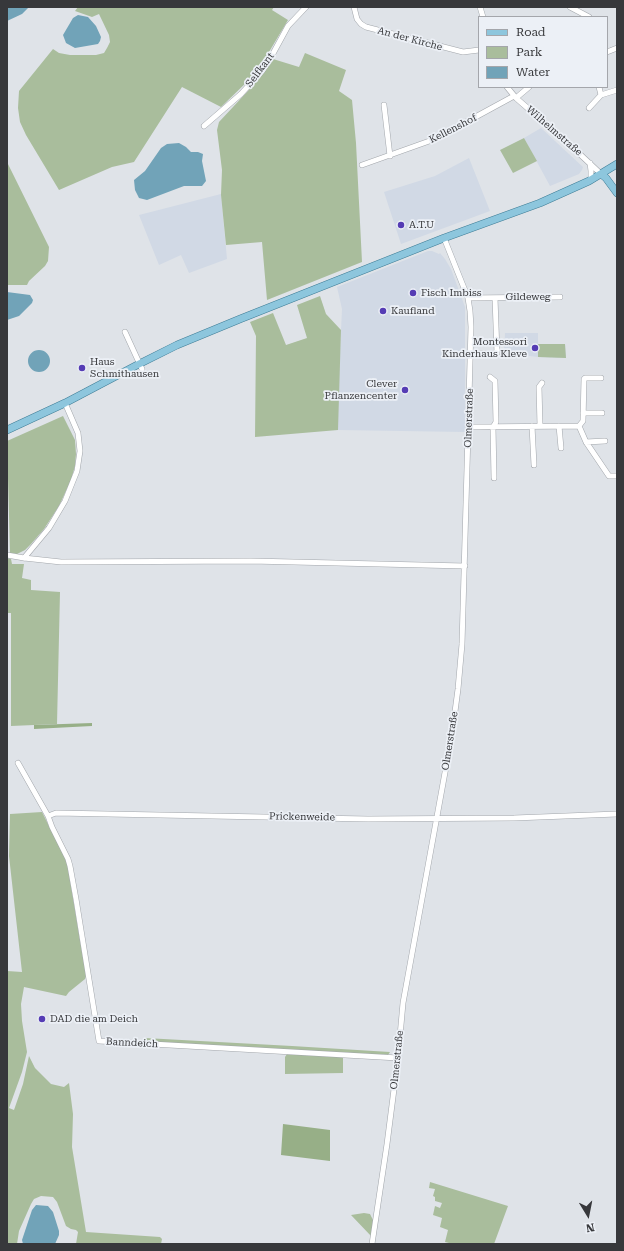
<!DOCTYPE html>
<meta charset="utf-8">
<style>
body{margin:0}
#map{position:relative;width:624px;height:1251px;overflow:hidden;background:#dfe3e8;font-family:"Roboto Serif",serif}
canvas{display:block}
.frame{position:absolute;inset:0;border:8px solid #37383b;pointer-events:none}
.legend{position:absolute;left:478px;top:16px;width:130px;height:72px;box-sizing:border-box;background:#ecf0f6;border:1px solid #a4a6ab;margin:0;padding:5px 7px;list-style:none;font-size:12px;color:#37383b}
.legend li{display:flex;align-items:center;gap:8px;height:20px}
.legend b{width:20px;border:1px solid #a4a6ab}
.north{position:absolute;left:568px;top:1195px;width:40px;height:40px;-webkit-text-stroke:3px #ecf0f6;paint-order:stroke;rotate:170deg;font-size:11px;font-weight:700;line-height:16px;text-align:center;color:#37383b}
.north::after{content:'';display:block;margin:auto;width:14px;height:18px;background:#37383b;clip-path:polygon(50% 0,100% 100%,50% 72%,0 100%)}
</style>
<div id="map">
<canvas width="624" height="1251"></canvas>
<div class="frame"></div>
<ul class="legend">
<li><b style="height:5px;background:#8dc6dd"></b>Road</li>
<li><b style="height:11px;background:#a9bd9c"></b>Park</li>
<li><b style="height:11px;background:#71a3b8"></b>Water</li>
</ul>
<div class="north">N</div>
</div>
<script>
const c = document.querySelector('canvas').getContext('2d');
c.lineJoin = 'round';
function fill(path, color) { c.fillStyle = color; c.fill(path, 'evenodd'); }
const shape = rows => new Path2D(rows.map(r => 'M' + r).join(''));
function stroke(path, color, width, dash) { c.strokeStyle = color; c.lineWidth = width; c.lineCap = dash ? 'butt' : 'round'; c.setLineDash(dash || []); c.stroke(path); }
function label(font, color, halo, rows, align = 'center') {
  c.font = font + ' "Roboto Serif",serif'; c.lineWidth = 3.5; c.setLineDash([]); c.textBaseline = 'middle'; c.strokeStyle = halo; c.fillStyle = color; for (const [text, x, y, turn = 0] of rows) {
    c.save(); c.translate(x, y); c.rotate((+turn || 0) * Math.PI / 180); c.textAlign = isNaN(turn) ? turn : align; if (halo) c.strokeText(text, 0, 0); c.fillText(text, 0, 0); c.restore();
  }
}
fill(shape([
 [541,128,583,167,582,170,579,174,550,186,524,138],
 [469,158,490,211,401,244,384,192,435,176],
 [221,194,227,259,189,273,181,255,159,265,139,215],
 [428,251,432,251,439,254,440,253,445,259,451,269,465,307,465,432,338,430,338,396,342,309,337,287],
 [505,333,538,333,538,344,565,344,566,358,538,357,504,353]
]), '#d1d9e5');
fill(shape([
 [78,7,274,7,272,10,288,20,266,57,251,78,221,107,182,87,134,162,112,167,59,190,26,135,20,122,18,108,19,91,53,49,59,53,70,55,96,55,104,53,107,48,110,42,109,35,99,14,92,17,75,11],
 [305,53,346,70,339,91,352,100,356,143,362,262,267,300,262,242,226,245,221,195,222,170,217,130,219,122,247,92,261,76,273,59,299,67],
 [524,138,537,161,513,173,500,150],
 [7,162,49,247,48,261,45,266,29,281,27,285,7,285],
 [320,296,326,314,341,330,338,430,255,437,256,336,250,322,273,313,286,345,307,338,297,305],
 [538,344,565,344,566,358,538,357],
 [63,416,75,440,76,454,75,466,71,480,59,506,44,529,31,544,25,550,17,554,10,553,7,441],
 [7,558,11,559,12,564,24,564,22,578,31,580,31,590,60,592,57,724,11,726,11,613,7,613],
 [42,812,67,862,86,976,85,979,69,992,66,996,24,987,21,1004,22,1021,27,1052,22,1072,9,1108,14,1110,23,1084,29,1056,35,1068,51,1084,64,1087,69,1083,73,1114,72,1147,86,1232,160,1237,162,1239,161,1244,76,1244,78,1232,76,1230,71,1229,66,1226,57,1202,53,1197,41,1196,34,1199,31,1204,19,1231,17,1244,7,1244,7,971,22,972,9,856,10,814],
 [145,1038,292,1046,390,1052,388,1055,144,1042],
 [287,1054,343,1057,343,1073,285,1074,285,1057],
 [430,1182,508,1206,494,1244,453,1244,445,1242,448,1230,440,1227,442,1218,433,1215,435,1206,440,1208,442,1203,435,1201,435,1197,433,1196,435,1189,429,1188],
 [364,1213,370,1214,373,1220,371,1236,351,1215]
]), '#a9bd9c');
fill(shape([
 [92,723,92,726,34,729,34,725],
 [283,1124,330,1130,330,1161,281,1155]
]), '#97af87');
fill(shape([
 [7,7,29,7,22,14,7,21],
 [78,15,88,17,96,26,101,37,100,41,98,44,75,48,66,43,63,35,73,18],
 [179,143,186,147,191,152,198,152,203,154,202,161,206,181,202,186,184,186,147,200,139,198,135,190,134,180,145,171,161,148,167,144],
 [7,292,30,295,33,300,32,303,19,316,7,320],
 '28 361a11 11 0 1 1 22 0a11 11 0 1 1-22 0Z',
 [36,1205,48,1206,53,1212,59,1231,59,1235,55,1244,23,1244,22,1240,32,1210]
]), '#71a3b8');
const minor = shape([
 [354,7,357,19,361,24,366,27,463,52,479,50],
 [480,7,483,17],
 [570,7,589,17],
 [607,52,617,48],
 [507,87,516,98,569,144,601,174],
 [601,95,617,90],
 [516,98,529,87],
 [384,105,390,156],
 [589,108,601,95,599,87],
 [204,126,241,94,262,71,270,59,288,26,306,7],
 [590,163,591,171,591,180],
 [362,165,435,139,514,96],
 [468,298,560,297],
 [125,332,142,369],
 [471,353,497,353,495,298],
 [490,377,495,381,496,422,493,427,494,478],
 [583,413,602,413],
 [532,426,534,465],
 [540,426,539,387,542,383],
 [559,426,561,448],
 [579,426,583,421,584,379,585,378,601,378],
 [468,427,579,426,586,442,609,476,617,476],
 [586,442,605,441],
 [7,555,24,558,61,562,251,561,465,566],
 [24,558,49,528,65,501,77,471,80,451,78,433,65,403],
 [18,763,48,816,56,813,368,819,514,818,617,814],
 [48,816,52,827,68,859,70,866,76,899,99,1041,398,1058],
 [372,1244,387,1144,398,1058,403,1003,452,734,458,689,462,644,471,327,470,311,468,298,444,238]
]);
const major = shape([
 [601,174,606,178,617,193],
 [7,430,65,403,139,364,177,345,240,319,444,238,540,203,589,181,617,164]
]);
stroke(minor, '#a2a6ab', 6);
stroke(major, '#3e7c95', 8);
stroke(minor, '#fff', 5);
stroke(major, '#8dc6dd', 7);
for (const [x, y, r, color] of [
 [401,225,4,"#553cb4"],
 [413,293,4,"#553cb4"],
 [383,311,4,"#553cb4"],
 [535,348,4,"#553cb4"],
 [82,368,4,"#553cb4"],
 [405,390,4,"#553cb4"],
 [42,1019,4,"#553cb4"]
]) { const dot = new Path2D(); dot.arc(x, y, r, 0, 2 * Math.PI); c.fillStyle = color; c.fill(dot); stroke(dot, '#ecf0f6', 1.5); }
label('10px', '#37383b', '#ecf0f6', [
 ["An der Kirche",410,39,15],
 ["Selfkant",260,70,-53],
 ["Kellenshof",453,129,-27],
 ["Wilhelmstraße",554,131,41],
 ["Gildeweg",528,297],
 ["Olmerstraße",469,418,-88],
 ["Olmerstraße",450,741,-81],
 ["Prickenweide",302,817,1],
 ["Banndeich",132,1043,3],
 ["Olmerstraße",397,1060,-84]
]);
label('10px', '#37383b', '#ecf0f6', [
 ["A.T.U",409,225],
 ["Fisch Imbiss",421,293],
 ["Kaufland",391,311],
 ["Montessori",527,342,"right"],
 ["Kinderhaus Kleve",527,354,"right"],
 ["Haus",90,362],
 ["Schmithausen",90,374],
 ["Clever",397,384,"right"],
 ["Pflanzencenter",397,396,"right"],
 ["DAD die am Deich",50,1019]
], 'left');
</script>
